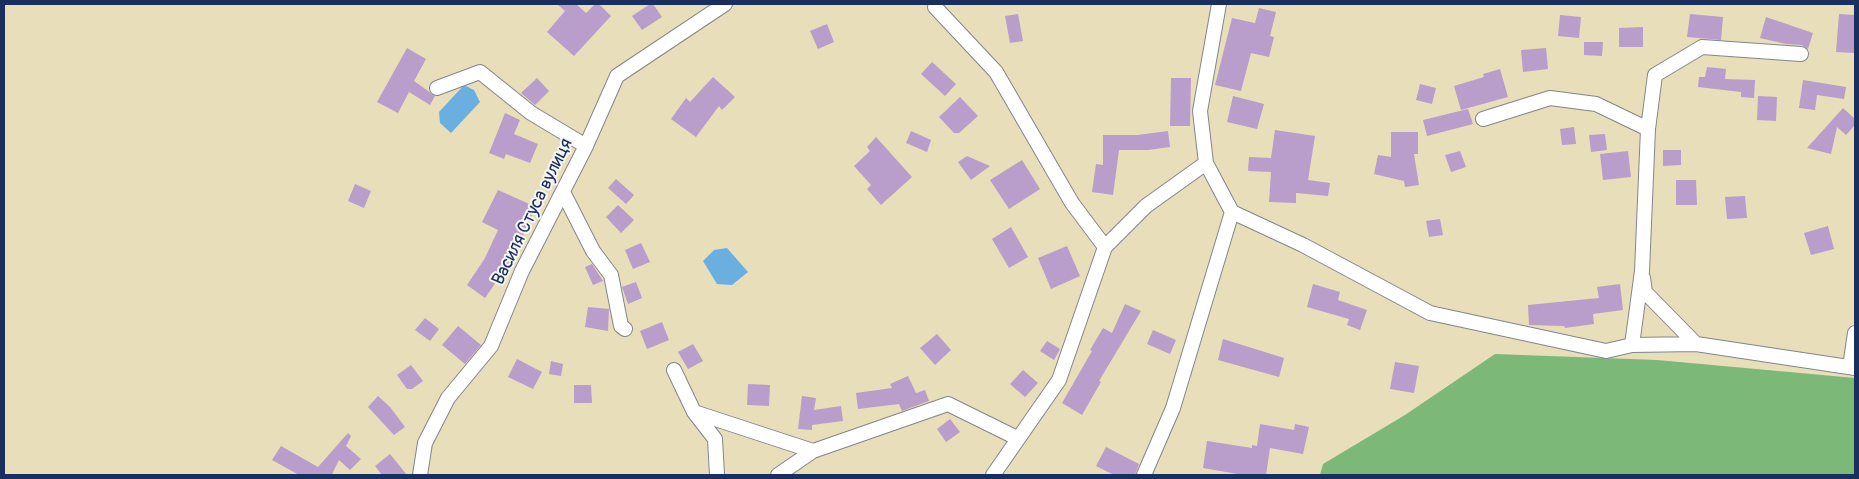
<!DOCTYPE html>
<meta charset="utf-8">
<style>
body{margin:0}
#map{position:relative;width:1859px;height:479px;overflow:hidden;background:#e8deba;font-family:Pangolin,sans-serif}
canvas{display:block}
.frame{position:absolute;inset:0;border:5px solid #1b2f5e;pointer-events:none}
</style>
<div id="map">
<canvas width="1859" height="479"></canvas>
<div class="frame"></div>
</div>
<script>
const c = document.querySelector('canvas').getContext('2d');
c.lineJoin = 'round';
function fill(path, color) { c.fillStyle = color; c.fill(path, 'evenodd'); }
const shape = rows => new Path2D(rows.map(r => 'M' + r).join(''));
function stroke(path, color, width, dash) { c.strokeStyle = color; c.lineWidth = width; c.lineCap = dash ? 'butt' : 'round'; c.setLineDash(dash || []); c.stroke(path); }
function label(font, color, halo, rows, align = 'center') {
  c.font = font + ' Pangolin,sans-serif'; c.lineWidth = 4; c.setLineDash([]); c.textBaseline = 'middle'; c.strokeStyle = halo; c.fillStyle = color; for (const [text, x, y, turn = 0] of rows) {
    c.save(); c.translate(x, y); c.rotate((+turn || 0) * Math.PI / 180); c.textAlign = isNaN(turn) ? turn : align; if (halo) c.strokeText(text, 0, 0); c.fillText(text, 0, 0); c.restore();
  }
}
fill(shape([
 [1495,354,1657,360,1855,378,1855,475,1320,475,1323,464,1405,415]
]), '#7cb878');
fill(shape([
 [464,85,474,90,480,102,451,133,440,123,439,112],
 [727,248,748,272,732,285,717,284,703,261,714,250]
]), '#69b0e0');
fill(shape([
 [557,4,576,4,586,13,595,4,599,4,611,16,574,56,547,32,565,11],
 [650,4,653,4,662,17,642,30,632,16],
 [1259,8,1276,12,1270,36,1274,37,1269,57,1251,53,1241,91,1215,85,1232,18,1255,23],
 [1018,14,1023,41,1010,43,1005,16],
 [1690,14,1723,17,1721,40,1687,37],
 [1839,14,1855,15,1855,53,1836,52],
 [1560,15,1581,17,1579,38,1558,36],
 [1766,17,1813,33,1808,49,1802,45,1786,44,1760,38],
 [827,24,834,42,818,49,810,31],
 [1643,27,1643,47,1619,47,1619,28],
 [1584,42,1603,42,1602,56,1584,55],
 [407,48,426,59,414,81,435,96,430,105,409,92,398,113,377,102],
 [1546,48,1548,69,1523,72,1521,50],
 [932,62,956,84,945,96,921,74],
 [1707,67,1726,69,1725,79,1755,80,1754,98,1741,97,1741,92,1698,87,1699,77,1705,77],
 [1500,69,1508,97,1461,110,1454,86,1484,77,1483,74],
 [713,77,735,97,722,110,719,106,696,137,671,119,686,98,690,102],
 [537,78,549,91,535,105,521,93],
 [1171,78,1191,78,1190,126,1170,126],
 [1803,80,1846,87,1844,99,1817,95,1815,110,1799,108],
 [1420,84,1436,88,1432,104,1416,100],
 [1233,96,1264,104,1257,129,1227,122],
 [1758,96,1777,97,1776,121,1757,120],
 [960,97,978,116,959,133,954,133,939,117],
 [1843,108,1855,119,1855,125,1846,135,1837,127,1831,154,1807,148],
 [1468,109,1473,124,1427,136,1423,120],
 [505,113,520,120,514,134,538,144,530,163,506,154,504,159,489,153],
 [1574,127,1576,144,1562,145,1560,129],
 [1275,130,1315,136,1308,180,1330,183,1328,196,1296,193,1296,203,1269,202,1271,172,1248,171,1249,157,1271,158],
 [911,131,931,140,927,152,906,143],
 [1168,131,1170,147,1148,150,1119,150,1113,195,1092,192,1096,164,1103,165,1103,135,1137,135],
 [1391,132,1418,132,1418,154,1414,154,1419,185,1405,187,1404,181,1374,174,1378,155,1391,157],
 [1605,134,1607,150,1591,152,1589,135],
 [876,137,912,177,881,205,867,189,871,185,854,166,870,151,867,147],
 [1663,150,1681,150,1681,165,1663,166],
 [1460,151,1466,167,1451,172,1445,155],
 [1628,151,1631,177,1603,180,1600,154],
 [967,156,990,166,971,180,958,162],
 [1022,160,1040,189,1009,209,990,180],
 [616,179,634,195,626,204,608,188],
 [1676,180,1696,180,1697,205,1676,205],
 [355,184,371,191,364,208,348,201],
 [498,190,536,207,508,270,505,269,485,298,467,285,485,258,498,230,482,222],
 [1745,196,1747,218,1727,219,1725,197],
 [618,205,634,220,621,233,606,217],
 [1440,219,1443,235,1429,237,1426,221],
 [1828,226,1834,249,1811,255,1804,233],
 [1011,227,1028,257,1009,268,992,239],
 [641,243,650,262,633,269,625,250],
 [1067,246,1080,276,1051,289,1038,258],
 [592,264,603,281,593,285,585,267],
 [636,282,642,298,628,304,622,287],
 [1313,284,1340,292,1338,300,1367,310,1360,330,1347,325,1349,319,1307,307],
 [1620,284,1623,310,1593,314,1594,324,1565,328,1564,326,1529,325,1528,305,1599,298,1597,287],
 [1125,304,1141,311,1099,381,1101,382,1082,415,1062,403,1092,351,1090,350,1103,328,1112,333],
 [588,307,609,309,608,331,585,327],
 [425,318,439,329,430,341,415,330],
 [662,322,669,340,647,349,640,331],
 [458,326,481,345,465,364,442,345],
 [1153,330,1176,340,1170,354,1147,344],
 [937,334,951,350,935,365,920,348],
 [1223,339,1284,358,1279,377,1218,360],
 [1047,341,1060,349,1054,360,1040,351],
 [693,344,703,361,688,369,678,352],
 [517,359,542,372,533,389,508,377],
 [551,361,563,364,561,376,549,374],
 [1395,362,1419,366,1414,393,1390,389],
 [411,365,423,381,412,389,407,389,397,375],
 [1023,370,1038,383,1025,397,1010,384],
 [908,376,916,393,925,390,929,401,902,411,899,404,858,409,856,393,892,388,890,384],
 [748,384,770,385,769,406,747,405],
 [574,385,591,385,592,403,574,403],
 [378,396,390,407,405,427,394,435,368,407],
 [802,396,816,398,814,410,841,406,843,421,812,425,812,430,798,429],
 [950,419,960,432,946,442,937,429],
 [1260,424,1294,430,1295,424,1309,427,1303,454,1270,448,1266,475,1243,475,1203,468,1207,441,1252,448,1252,445,1257,446],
 [348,433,351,436,346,446,361,459,350,470,339,460,332,474,333,475,299,475,272,460,281,446,318,467],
 [1106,447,1139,464,1135,475,1114,475,1096,466],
 [390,454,407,475,382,475,375,466]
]), '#b99dcb');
const street = shape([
 [935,7,996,72,1072,203,1105,247],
 [437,88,480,72,531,113,586,146],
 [1483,119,1550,98,1596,104,1648,129],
 [563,192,593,251,611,275,621,326,625,329],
 [1232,212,1303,245,1430,313,1606,351,1632,345,1696,344,1855,368],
 [1643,278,1645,292,1696,344],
 [1632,345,1642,271,1648,129,1655,75,1702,47,1801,54],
 [1850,367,1855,333],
 [674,370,694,412,813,451],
 [694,412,715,439,717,475],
 [420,475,425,443,448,398,491,346,522,271,586,146,617,76,725,4],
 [778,475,813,451,948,404,1017,438],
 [993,475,1059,380,1105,247,1146,206,1206,163],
 [1144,475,1173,408,1232,212,1206,163,1200,111,1219,4]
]);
stroke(street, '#82868c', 16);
stroke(street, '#fff', 14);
label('18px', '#1b2f5e', '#f6f6f2', [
 ["Василя Стуса вулиця",533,212,-64]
]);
</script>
